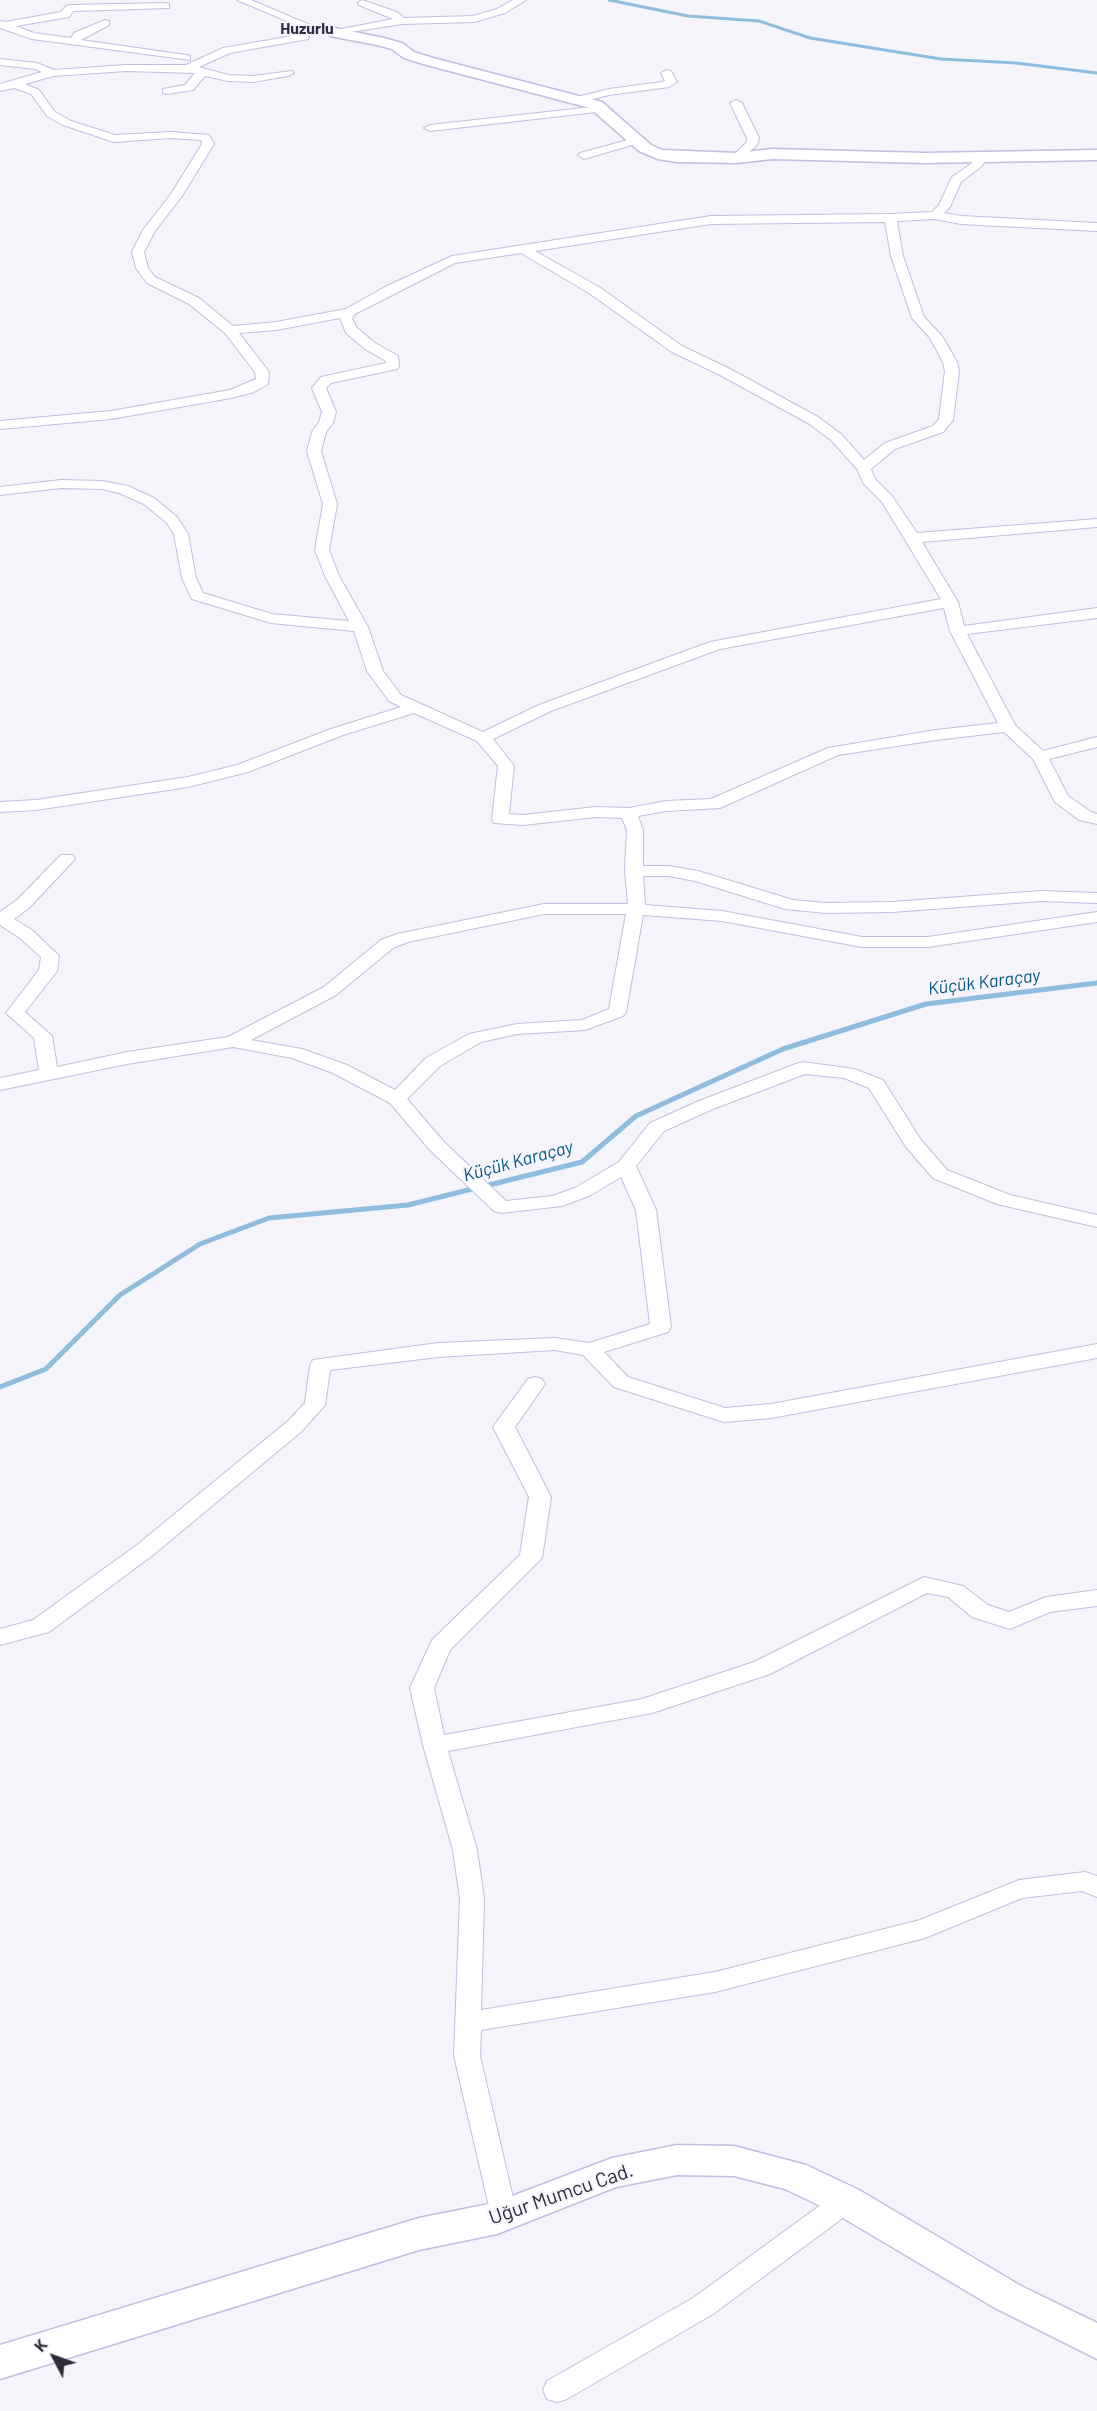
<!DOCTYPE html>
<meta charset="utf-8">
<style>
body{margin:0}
#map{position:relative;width:1097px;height:2411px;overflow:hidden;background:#f5f4fb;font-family:Barlow,sans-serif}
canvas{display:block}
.north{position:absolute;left:24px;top:2327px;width:60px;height:60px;-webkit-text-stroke:4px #f5f4fb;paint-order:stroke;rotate:311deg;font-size:16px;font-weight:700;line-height:24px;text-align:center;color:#2e2c39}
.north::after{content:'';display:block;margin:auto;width:21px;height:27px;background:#2e2c39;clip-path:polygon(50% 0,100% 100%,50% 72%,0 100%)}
</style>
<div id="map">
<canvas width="1097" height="2411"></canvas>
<div class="north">K</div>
</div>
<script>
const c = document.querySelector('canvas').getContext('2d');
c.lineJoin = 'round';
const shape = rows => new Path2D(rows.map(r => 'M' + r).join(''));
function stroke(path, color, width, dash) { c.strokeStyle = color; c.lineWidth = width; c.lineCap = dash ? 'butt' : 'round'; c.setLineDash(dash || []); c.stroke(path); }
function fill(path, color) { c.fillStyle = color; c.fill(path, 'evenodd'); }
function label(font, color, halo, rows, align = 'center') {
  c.font = font + ' Barlow,sans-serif'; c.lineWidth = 4.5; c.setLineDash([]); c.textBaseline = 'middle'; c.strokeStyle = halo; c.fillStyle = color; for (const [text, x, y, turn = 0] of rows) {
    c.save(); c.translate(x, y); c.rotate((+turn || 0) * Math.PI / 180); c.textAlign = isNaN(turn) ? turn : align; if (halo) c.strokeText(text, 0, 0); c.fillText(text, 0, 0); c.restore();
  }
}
stroke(shape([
 [609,0,688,16,759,21,810,38,941,59,1016,63,1097,73]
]), '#90bcde', 3);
stroke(shape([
 [485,1186,582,1162,636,1116,783,1049,926,1004,1097,983],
 [0,1387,46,1369,120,1295,200,1244,269,1218,408,1205,476,1188]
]), '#90bcde', 5);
const street = shape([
 [237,0,251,0,322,30,321,32,313,32,237,0],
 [362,0,397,12,404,18,473,16,497,9,513,0,526,0,505,13,474,22,402,24,331,35,331,31,393,19,359,5,358,3,362,0],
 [165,3,169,4,169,8,73,11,69,17,16,26,34,33,71,38,74,33,105,20,109,21,109,25,81,40,186,55,190,56,190,60,32,39,0,28,0,21,5,22,61,12,66,6,70,5,165,3],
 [304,34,309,37,308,39,230,53,199,67,228,75,253,76,292,71,294,73,288,76,253,82,228,81,205,76,193,90,167,94,163,93,163,89,185,85,195,73,126,71,53,76,25,84,39,90,55,112,71,121,115,135,171,132,209,135,214,144,182,196,155,231,144,252,148,268,155,277,199,298,233,326,276,322,346,309,385,287,452,256,711,216,890,214,932,212,939,205,952,177,971,164,977,155,981,153,987,157,982,166,961,182,950,207,944,213,961,216,1097,223,1097,231,961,224,935,219,897,221,903,256,924,317,942,336,957,362,959,371,953,420,943,432,895,449,871,469,875,479,892,496,917,533,1097,519,1097,527,922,542,958,602,964,626,1097,608,1097,618,967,634,1015,725,1043,751,1097,737,1097,747,1049,759,1068,796,1091,812,1097,814,1097,824,1079,820,1055,802,1033,759,1004,732,936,740,838,755,720,808,666,811,638,816,643,830,643,866,669,866,698,871,793,900,826,903,892,902,1041,891,1097,893,1097,903,1041,901,892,912,826,913,785,909,695,881,669,876,643,876,645,905,722,911,862,937,928,937,1097,912,1097,922,928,947,862,947,722,921,643,915,626,1012,623,1016,585,1030,517,1034,481,1042,440,1066,407,1099,444,1142,506,1201,552,1196,575,1188,619,1162,650,1123,699,1101,796,1064,803,1062,854,1069,883,1080,921,1140,947,1170,1010,1195,1097,1215,1097,1227,997,1204,933,1178,906,1147,869,1088,844,1078,805,1074,713,1109,664,1131,636,1166,656,1210,671,1327,668,1332,604,1352,628,1377,725,1408,771,1404,1097,1344,1097,1358,771,1418,724,1422,614,1387,583,1355,555,1350,438,1357,330,1370,325,1405,302,1431,153,1555,49,1632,0,1645,0,1629,33,1620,137,1545,288,1421,305,1403,310,1365,313,1360,438,1343,555,1338,589,1343,650,1324,636,1210,621,1177,589,1196,562,1206,501,1213,494,1211,430,1150,390,1103,333,1073,292,1058,233,1047,127,1064,0,1090,0,1078,39,1070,34,1038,6,1013,39,970,41,957,20,938,0,925,0,912,17,900,61,855,73,855,75,859,29,908,14,919,32,930,59,956,57,971,25,1012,52,1036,57,1067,127,1052,228,1037,324,987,381,940,397,934,544,904,628,904,625,871,627,830,622,818,596,817,523,825,494,823,492,819,498,766,477,741,414,713,343,735,248,772,188,787,36,810,0,812,0,802,36,800,188,777,237,765,331,729,401,707,389,701,367,671,354,631,271,623,192,599,182,578,174,534,167,523,144,504,119,493,102,489,61,488,0,495,0,487,61,480,102,481,128,486,154,498,177,517,188,534,196,578,203,593,272,614,349,621,325,576,315,550,323,504,307,451,312,432,319,422,322,412,312,388,321,377,386,363,386,361,365,349,346,333,340,318,276,330,239,333,269,372,268,384,254,392,231,398,111,419,0,429,0,421,111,411,230,390,256,379,255,372,225,333,189,304,147,283,136,268,132,252,143,230,171,194,202,144,201,140,171,138,114,142,63,125,47,116,31,94,14,88,0,91,0,84,42,72,35,69,0,65,0,59,37,63,54,70,126,65,186,65,223,48,304,34],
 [885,222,891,256,912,318,930,338,943,362,945,371,939,419,933,426,885,443,864,460,841,434,818,417,730,369,682,346,599,287,535,251,711,224,885,222],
 [521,253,589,293,672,352,720,375,808,423,831,440,857,469,864,484,882,502,941,599,710,642,539,705,483,732,401,695,383,671,368,627,339,576,329,550,337,504,321,451,326,432,333,423,336,412,326,388,331,383,397,369,399,366,398,356,375,343,357,328,352,319,355,314,455,263,521,253],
 [944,608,950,631,998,723,936,730,828,748,711,799,666,801,629,808,596,807,523,815,509,814,514,766,493,739,551,711,720,649,944,608],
 [544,914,626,914,609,1009,582,1020,517,1024,469,1034,426,1058,395,1090,347,1065,302,1049,251,1040,336,995,393,948,408,942,544,914],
 [667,70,671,71,677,82,669,87,609,95,577,103,571,100,573,98,609,89,662,82,665,81,661,73,667,70],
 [736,100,742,103,759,138,757,145,737,162,731,158,747,142,747,138,730,103,736,100],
 [601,106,607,109,605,111,430,131,424,128,430,125,601,106],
 [635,138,639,139,639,143,584,159,578,155,580,153,635,138],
 [535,1377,542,1379,545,1384,515,1427,551,1497,542,1558,450,1650,434,1688,444,1735,642,1699,754,1662,924,1577,963,1586,988,1605,1009,1612,1046,1597,1097,1590,1097,1606,1050,1612,1010,1629,972,1617,948,1597,927,1593,770,1674,652,1713,448,1751,477,1850,484,1899,481,2010,715,1972,920,1920,1019,1880,1085,1872,1097,1876,1097,1897,1082,1891,1022,1898,925,1938,715,1992,481,2030,480,2056,517,2215,514,2223,504,2226,494,2223,491,2215,454,2056,460,1899,453,1850,423,1745,410,1688,432,1640,520,1555,529,1497,493,1427,528,1379,535,1377],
 [846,2190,855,2193,859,2201,855,2209,713,2314,567,2399,557,2402,547,2399,543,2390,547,2381,693,2298,837,2193,846,2190]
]);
const secondary = shape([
 [335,28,384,38,402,43,414,52,433,58,602,102,651,145,662,150,737,153,772,149,925,153,1097,150,1097,160,925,163,772,159,737,163,677,162,658,159,639,151,590,108,423,64,404,58,392,49,377,45,330,36,327,33,335,28],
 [677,2145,734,2146,806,2165,859,2190,1021,2286,1097,2323,1097,2359,995,2308,833,2212,785,2189,734,2176,677,2175,616,2187,497,2234,419,2250,0,2379,0,2345,419,2218,494,2203,612,2158,677,2145]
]);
stroke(street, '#c2bedf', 2);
stroke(secondary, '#c2bedf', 3);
fill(street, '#fff');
fill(secondary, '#fff');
label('bold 16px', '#312c46', '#f5f4fb', [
 ["Huzurlu",307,29]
]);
label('italic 18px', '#075680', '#f5f4fb', [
 ["Küçük Karaçay",984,982,-7],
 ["Küçük Karaçay",518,1161,-15]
]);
label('20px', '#2e2c39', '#f5f4fb', [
 ["Uğur Mumcu Cad.",561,2194,-19]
]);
</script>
